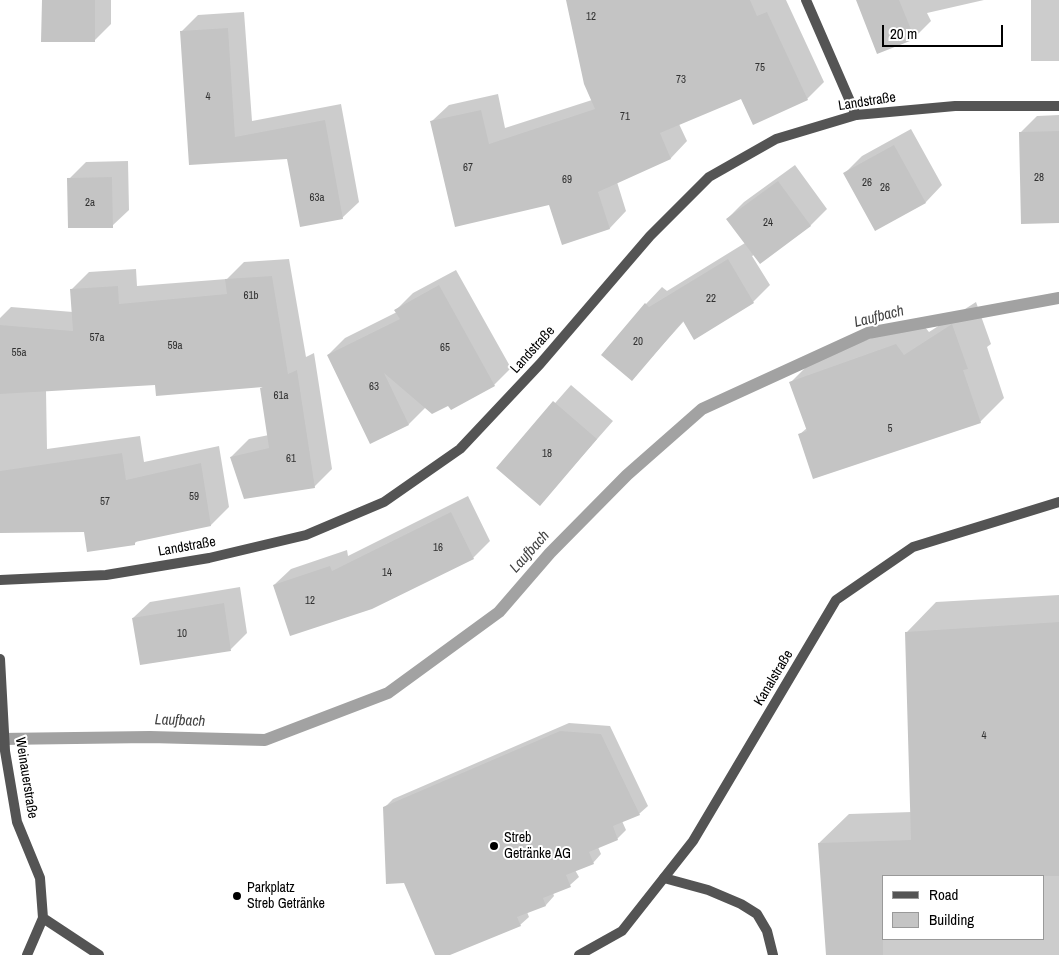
<!DOCTYPE html>
<meta charset="utf-8">
<style>
body{margin:0}
#map{position:relative;width:1059px;height:955px;overflow:hidden;background:#fff;font-family:"Archivo Narrow",sans-serif}
canvas{display:block}
.legend{position:absolute;left:882px;top:875px;width:162px;height:65px;box-sizing:border-box;background:#fff;border:1px solid #999;margin:0;padding:6px 9px;list-style:none;font-size:15px;color:#000}
.legend li{display:flex;align-items:center;gap:10px;height:25px}
.legend b{width:25px;border:1px solid #999}
.scale{position:absolute;left:882px;top:25px;width:121px;height:22px;box-sizing:border-box;border:2px solid #000;border-top:0;padding-left:6px;font-size:15px;line-height:18px;white-space:nowrap;color:#000;-webkit-text-stroke:4px #fff;paint-order:stroke}
</style>
<div id="map">
<canvas width="1059" height="955"></canvas>
<ul class="legend">
<li><b style="height:6px;background:#545454"></b>Road</li>
<li><b style="height:14px;background:#c4c4c4"></b>Building</li>
</ul>
<div class="scale">20 m</div>
</div>
<script>
const c = document.querySelector('canvas').getContext('2d');
c.lineJoin = 'round';
function fill(path, color) { c.fillStyle = color; c.fill(path, 'evenodd'); }
const shape = rows => new Path2D(rows.map(r => 'M' + r).join(''));
function stroke(path, color, width, dash) { c.strokeStyle = color; c.lineWidth = width; c.lineCap = dash ? 'butt' : 'round'; c.setLineDash(dash || []); c.stroke(path); }
function label(font, color, halo, rows, align = 'center') {
  c.font = font + ' "Archivo Narrow",sans-serif'; c.lineWidth = 4; c.setLineDash([]); c.textBaseline = 'middle'; c.strokeStyle = halo; c.fillStyle = color; for (const [text, x, y, turn = 0] of rows) {
    c.save(); c.translate(x, y); c.rotate((+turn || 0) * Math.PI / 180); c.textAlign = isNaN(turn) ? turn : align; if (halo) c.strokeText(text, 0, 0); c.fillText(text, 0, 0); c.restore();
  }
}
fill(shape([
 [43,0,111,0,111,24,94,41],
 [568,0,786,0,824,82,807,99,742,98,679,124,687,141,671,158,617,182,626,211,610,228,563,243,550,204,432,121,449,105,498,94,505,128,592,100],
 [857,0,984,0,927,13,931,21,914,38],
 [1031,0,1059,0,1059,61,1031,61],
 [244,12,252,121,341,104,359,202,342,218,288,158,190,164,181,32,198,15],
 [1059,115,1059,222,1020,133,1037,116],
 [911,129,942,185,926,202,876,229,845,173,862,156],
 [128,161,129,210,112,226,69,179,86,162],
 [795,165,827,209,810,226,752,256,770,285,753,302,694,338,684,321,632,379,646,304,662,287,667,291,745,243,727,219,744,202],
 [289,259,306,357,314,353,332,469,314,487,231,457,249,439,269,435,261,389,265,385,156,384,46,390,47,449,140,436,144,462,219,446,229,507,211,525,138,540,135,543,85,530,0,532,0,318,11,307,73,312,71,290,89,272,136,269,137,286,227,279,244,262],
 [456,270,511,368,494,385,449,404,426,407,409,424,371,442,328,355,345,338,397,312,396,310,413,293],
 [976,302,991,344,987,347,1004,398,980,422,800,434,807,428,791,382,815,358,920,321,929,332],
 [571,385,613,421,540,504,498,468],
 [468,496,490,541,473,558,274,585,291,569,347,550,348,556],
 [240,587,247,633,231,649,133,618,150,602],
 [1059,595,1059,955,827,955,819,843,849,814,912,812,907,632,936,602],
 [883,876,1043,876,1043,939,883,939],
 [569,723,610,726,648,806,639,814,622,821,626,830,617,839,598,847,601,854,593,863,575,870,579,877,570,885,553,893,554,896,546,905,527,912,529,917,520,925,447,955,437,955,384,808,393,799]
]), '#0003');
stroke(shape([
 [0,739,150,737,265,740,388,693,499,612,550,553,627,475,702,409,868,333,1059,298]
]), '#a2a2a2', 12);
fill(shape([
 [42,0,95,0,95,42,41,42],
 [566,0,750,0,757,16,767,12,808,100,753,125,741,99,660,133,671,159,598,192,610,229,562,245,549,205,455,227,430,121,481,110,489,144,595,109,584,84],
 [856,0,899,0,915,39,877,54],
 [228,28,235,137,325,120,343,219,300,227,287,159,189,165,180,31],
 [1059,131,1059,223,1021,224,1019,132],
 [894,145,926,203,875,231,843,173],
 [112,177,113,228,68,228,67,178],
 [778,181,811,226,760,264,726,219],
 [728,259,754,303,694,340,683,321,632,381,601,355,645,303,649,307],
 [272,276,288,374,297,370,315,488,244,499,230,457,269,448,260,388,263,387,156,396,155,385,0,394,0,325,73,331,70,289,118,286,119,304,227,294,225,279],
 [439,285,495,386,451,410,448,406,432,414,384,373,409,425,370,444,327,355,400,319,394,310],
 [952,324,968,369,963,370,981,423,813,479,798,434,807,431,789,382,896,344,904,355],
 [553,401,597,439,540,506,496,468],
 [122,453,126,480,201,463,211,526,135,542,135,545,87,552,84,532,0,533,0,471],
 [451,512,474,559,372,609,290,636,273,585,330,566,332,571],
 [224,603,231,651,140,665,132,618],
 [1059,622,1059,876,883,876,883,955,826,955,818,843,911,840,905,632],
 [560,731,601,734,640,815,613,826,618,840,589,852,594,864,566,875,571,887,543,898,546,906,517,917,521,926,450,955,435,955,404,883,386,884,383,807]
]), '#c4c4c4');
stroke(shape([
 [664,878,708,890,741,904,757,914,767,931,773,955]
]), '#545454', 10);
stroke(shape([
 [806,0,856,115],
 [0,659,5,751,17,822,40,878,43,918,27,955],
 [43,918,99,955],
 [579,955,622,931,693,841,836,600,913,547,1059,502]
]), '#545454', 10);
stroke(shape([
 [0,580,106,575,209,558,306,535,384,502,460,449,540,364,650,236,709,177,776,139,856,115,955,106,1059,106]
]), '#545454', 10);
for (const [x, y, r, color] of [
 [494,846,5,"#000"],
 [237,896,5,"#000"]
]) { const dot = new Path2D(); dot.arc(x, y, r, 0, 2 * Math.PI); c.fillStyle = color; c.fill(dot); stroke(dot, '#fff', 2); }
label('11px', '#313131', null, [
 ["12",591,17],
 ["75",760,68],
 ["73",681,80],
 ["4",208,97],
 ["71",625,117],
 ["67",468,168],
 ["28",1039,178],
 ["69",567,180],
 ["26",867,183],
 ["26",885,188],
 ["63a",317,198],
 ["2a",90,203],
 ["24",768,223],
 ["61b",251,296],
 ["22",711,299],
 ["57a",97,338],
 ["20",638,342],
 ["59a",175,346],
 ["65",445,348],
 ["55a",19,353],
 ["63",374,387],
 ["61a",281,396],
 ["5",890,429],
 ["18",547,454],
 ["61",291,459],
 ["59",194,497],
 ["57",105,502],
 ["16",438,548],
 ["14",387,573],
 ["12",310,601],
 ["10",182,634],
 ["4",984,736]
]);
label('14px', '#000', '#fff', [
 ["Landstraße",867,102,-9],
 ["Landstraße",533,350,-48],
 ["Landstraße",187,547,-10],
 ["Kanalstraße",774,678,-59],
 ["Weinauerstraße",26,778,81]
]);
label('14px', '#000', '#fff', [
 ["Streb",504,838],
 ["Getränke AG",504,854],
 ["Parkplatz",247,888],
 ["Streb Getränke",247,904]
], 'left');
label('italic 15px', '#434343', '#fff', [
 ["Laufbach",879,317,-14],
 ["Laufbach",530,552,-48],
 ["Laufbach",180,721,2]
]);
</script>
